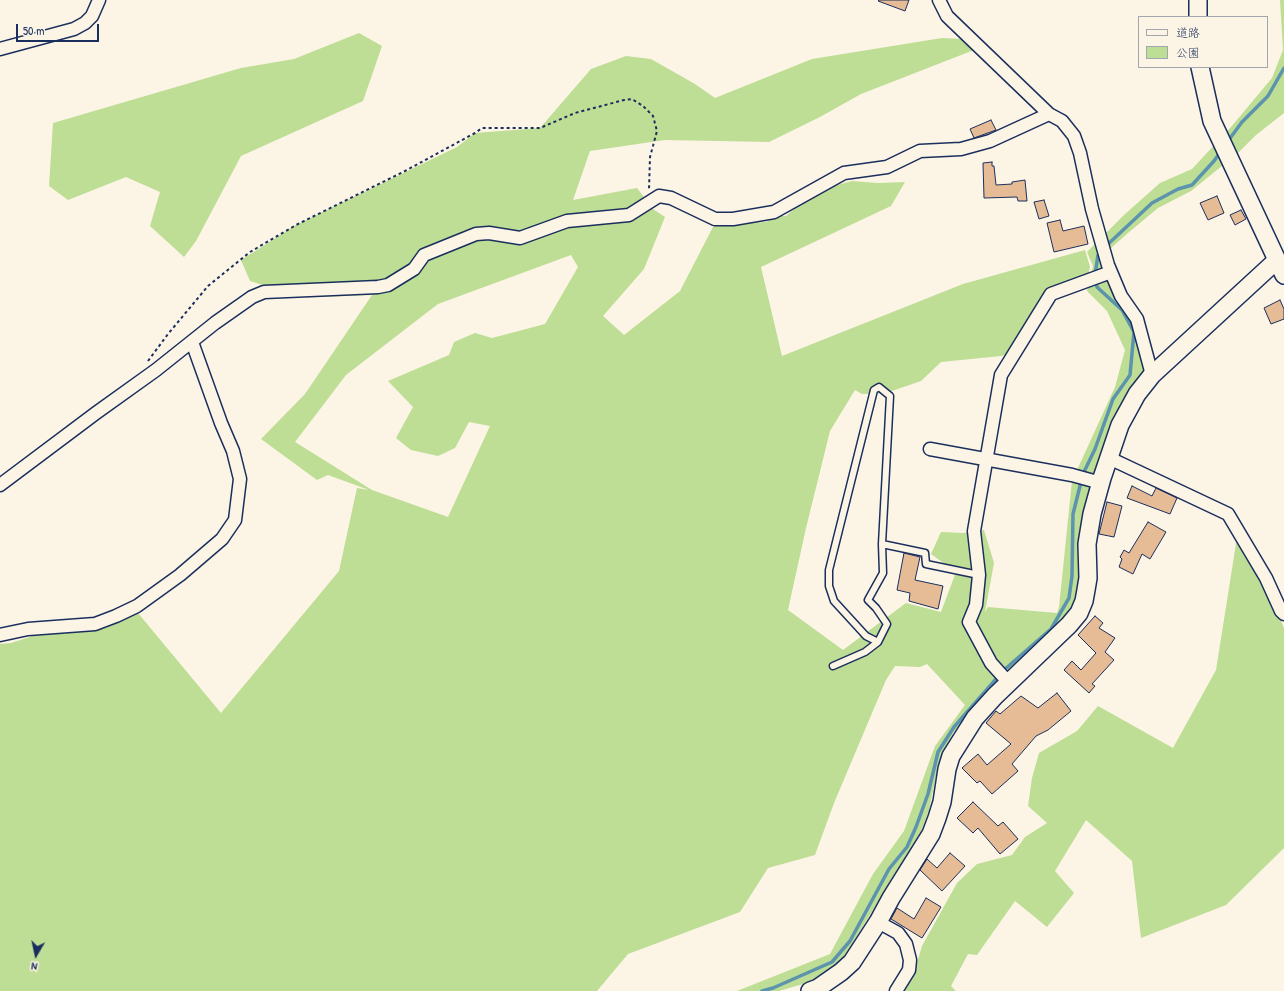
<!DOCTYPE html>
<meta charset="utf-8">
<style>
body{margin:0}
#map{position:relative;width:1284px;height:991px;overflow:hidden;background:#fcf5e5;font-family:"Patrick Hand","Klee One",sans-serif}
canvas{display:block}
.legend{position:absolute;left:1138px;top:16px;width:130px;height:52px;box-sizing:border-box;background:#fcf5e5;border:1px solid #a2a6af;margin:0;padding:5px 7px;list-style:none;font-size:12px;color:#1b2f5e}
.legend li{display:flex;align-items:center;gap:8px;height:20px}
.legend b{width:20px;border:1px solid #a2a6af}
.north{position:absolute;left:16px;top:935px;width:40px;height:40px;-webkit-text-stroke:3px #fcf5e5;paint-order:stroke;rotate:189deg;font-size:11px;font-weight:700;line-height:16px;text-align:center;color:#1b2f5e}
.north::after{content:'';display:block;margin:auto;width:14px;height:18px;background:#1b2f5e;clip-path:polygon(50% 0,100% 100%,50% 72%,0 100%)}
.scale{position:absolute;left:16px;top:24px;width:83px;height:18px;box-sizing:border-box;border:2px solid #1b2f5e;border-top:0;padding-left:5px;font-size:12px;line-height:14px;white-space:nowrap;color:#1b2f5e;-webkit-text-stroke:3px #fcf5e5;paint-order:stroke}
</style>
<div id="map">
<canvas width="1284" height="991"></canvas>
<ul class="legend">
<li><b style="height:5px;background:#fcf5e5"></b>道路</li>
<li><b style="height:11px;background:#bedd95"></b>公園</li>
</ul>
<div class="north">N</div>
<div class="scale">50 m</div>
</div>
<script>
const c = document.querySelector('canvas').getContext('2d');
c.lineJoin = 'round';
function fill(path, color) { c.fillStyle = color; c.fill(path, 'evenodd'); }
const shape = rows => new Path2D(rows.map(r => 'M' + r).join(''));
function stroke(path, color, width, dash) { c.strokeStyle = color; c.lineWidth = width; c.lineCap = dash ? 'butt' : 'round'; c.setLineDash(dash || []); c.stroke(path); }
fill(shape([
 [1280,0,1284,0,1284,113,1256,135,1238,153,1191,191,1158,208,1128,233,1110,249,1104,263,1135,322,1146,371,1134,387,1075,611,986,696,953,733,937,771,929,810,918,840,896,873,840,963,817,980,779,991,737,991,830,954,873,874,904,831,935,746,965,705,927,664,920,667,895,666,886,680,834,803,815,855,768,868,740,912,628,954,597,991,0,991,0,644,11,643,36,635,106,628,138,613,221,713,339,571,357,488,369,490,328,475,317,480,261,439,305,394,372,295,317,297,294,295,250,281,241,260,296,225,457,147,475,133,540,128,591,69,626,56,651,59,695,84,715,98,812,59,942,38,963,39,974,50,861,94,820,117,769,142,665,140,590,151,573,200,637,188,653,209,665,217,644,269,603,316,624,335,680,291,714,225,766,222,776,216,786,216,815,191,852,181,878,183,905,182,891,206,761,267,782,356,963,284,1085,250,1090,267,1086,285,1053,297,1026,348,1001,356,941,362,921,381,886,393,862,394,855,390,830,431,806,528,788,610,843,650,906,603,941,612,956,572,931,554,941,532,963,533,984,530,994,563,985,612,988,607,1057,613,1059,607,1072,481,1115,387,1125,350,1107,311,1087,291,1093,266,1087,252,1124,215,1160,183,1192,169,1231,127,1272,78,1283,50],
 [571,255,578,267,545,324,492,338,475,333,454,342,449,355,388,381,413,407,396,438,411,450,438,456,455,448,469,422,490,426,448,517,372,490,295,442,346,375,438,304],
 [359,33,382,46,363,101,241,156,196,241,184,257,150,226,160,192,126,177,68,200,49,186,53,123,241,68,294,59],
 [1238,531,1254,559,1284,628,1284,848,1226,905,1141,938,1132,861,1086,820,1055,871,1074,893,1047,927,1015,901,977,955,968,954,951,986,956,991,903,991,914,973,922,946,957,883,977,864,1012,855,1025,837,1047,823,1028,806,1032,778,1039,753,1077,731,1098,706,1173,748,1216,670]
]), '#bedd95');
stroke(shape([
 [1228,141,1242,122,1268,96,1284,68],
 [1106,246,1152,203,1178,189,1192,185,1214,161,1221,151],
 [1095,275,1098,255,1102,250],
 [762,991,773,988,832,962,850,941,889,869,907,847,916,827,928,794,938,752,954,727,1004,670,1051,629,1069,598,1072,576,1073,514,1083,474,1095,449,1113,399,1130,375,1134,332,1122,310,1097,287,1096,281]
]), '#5c94ad', 3.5);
const building = shape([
 [879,0,909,0,905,11,878,1,879,0],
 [991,120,996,130,974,138,970,129,991,120],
 [992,162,992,166,994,166,996,185,1012,184,1012,182,1025,180,1027,201,1018,201,1017,197,984,198,983,163,992,162],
 [1217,196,1224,213,1208,220,1200,203,1217,196],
 [1044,200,1049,216,1039,219,1034,202,1044,200],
 [1241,210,1246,219,1235,225,1230,215,1241,210],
 [1060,220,1063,231,1084,226,1088,244,1054,252,1047,223,1060,220],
 [1280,300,1284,309,1284,319,1271,324,1264,308,1280,300],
 [1132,486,1152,496,1156,488,1177,498,1170,514,1127,498,1132,486],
 [1107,502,1122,506,1114,537,1099,534,1107,502],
 [1148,522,1166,532,1150,559,1142,554,1133,574,1119,567,1122,559,1120,557,1124,550,1129,553,1148,522],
 [904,553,920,557,915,580,943,586,938,609,909,601,910,593,897,590,904,553],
 [1095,616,1103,623,1099,628,1115,638,1105,652,1114,660,1092,684,1095,686,1089,693,1064,670,1072,661,1081,670,1096,653,1078,635,1095,616],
 [1057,693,1071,711,1048,730,1036,736,1012,764,1018,771,992,794,980,781,977,783,962,768,978,754,987,765,1011,744,986,723,996,711,1000,714,1021,696,1038,708,1057,693],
 [973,802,998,826,1003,822,1018,839,1000,854,978,828,973,833,957,818,973,802],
 [950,853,965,866,942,891,920,870,927,859,937,868,950,853],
 [926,898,941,907,922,938,891,919,897,908,914,919,926,898]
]);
fill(building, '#e5bc95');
stroke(building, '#1b2f5e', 1);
const lane = shape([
 [878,642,866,636,834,601,829,586,829,570,874,390,879,387,890,396,882,544],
 [833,666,865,652,878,642,887,624,876,608,868,600,883,573,882,544,925,553,926,564,979,575]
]);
const street = shape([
 [939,0,947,16,1049,114,1062,121,1074,136,1080,153,1092,209,1108,265,1121,296,1137,319,1152,375],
 [0,49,74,29,85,23,92,16,99,0],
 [930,449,1072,475,1101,483],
 [1109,458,1228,514,1266,578,1281,611,1284,614],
 [0,485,96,413,156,370,215,323,252,297,264,292,378,287,388,285,414,269,424,255,476,234,489,233,520,238,567,221,629,215,659,196,671,198,715,219,733,219,774,212,844,173,887,167,920,151,961,149,990,141,1049,114],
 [0,635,28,629,95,624,116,616,137,606,180,575,222,539,235,520,240,479,233,451,221,423,192,342],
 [1009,683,991,663,969,622,976,605,979,575,974,531,1001,375,1051,294,1111,272],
 [878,922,898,933,906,944,910,960,909,970,896,991]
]);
const secondary = shape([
 [1198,0,1198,17],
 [1200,67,1212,121,1284,275],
 [810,991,818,988,841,972,852,962,878,922,891,898,931,834,937,818,942,802,947,769,951,756,975,718,995,696,1069,625,1079,613,1084,601,1086,590,1088,578,1087,544,1092,514,1102,478,1120,425,1137,394,1152,375,1277,260]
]);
stroke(lane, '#1b2f5e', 9);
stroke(street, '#1b2f5e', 15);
stroke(secondary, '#1b2f5e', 20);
stroke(shape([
 [148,361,168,334,208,286,250,252,296,225,405,171,475,133,482,128,540,128,575,113,624,100,632,99,643,106,653,116,657,131,650,157,649,189,650,190]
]), '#1b2f5e', 2, [3, 3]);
stroke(lane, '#fcf5e5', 6);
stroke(street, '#fcf5e5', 12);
stroke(secondary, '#fcf5e5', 17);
</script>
